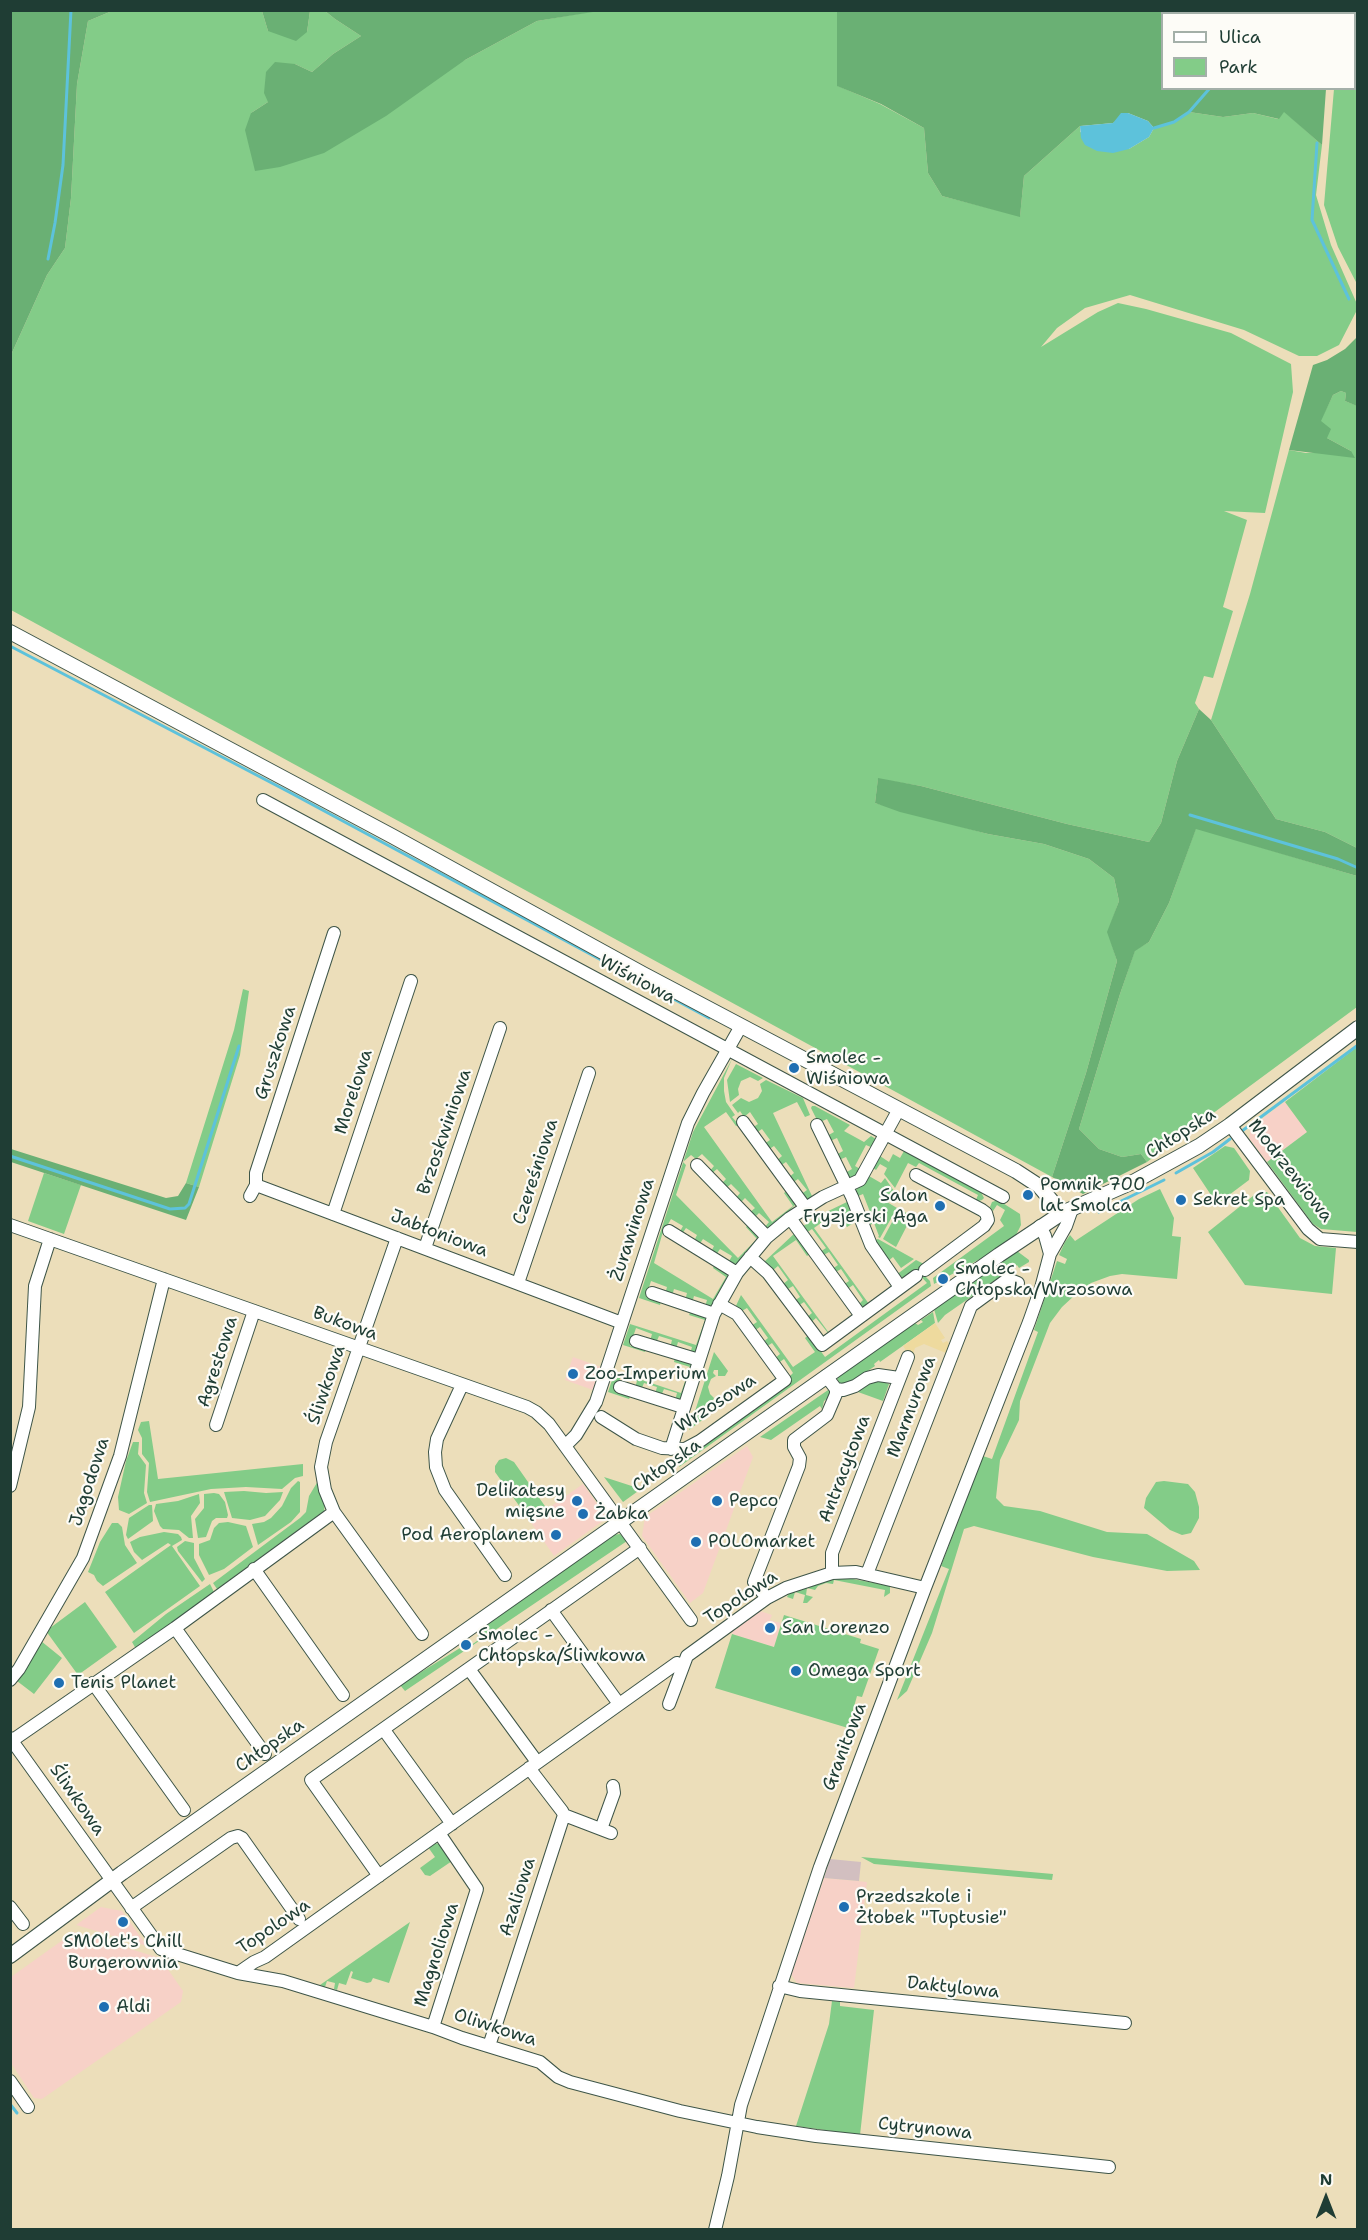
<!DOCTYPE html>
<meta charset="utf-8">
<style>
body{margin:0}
#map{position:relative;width:1368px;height:2240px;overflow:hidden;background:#ecdeba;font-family:"Shantell Sans",sans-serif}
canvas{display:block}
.frame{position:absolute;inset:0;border:12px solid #1f3d34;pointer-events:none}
.legend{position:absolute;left:1161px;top:12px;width:195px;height:78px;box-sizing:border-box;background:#fdfcf7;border:2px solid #a4b0a9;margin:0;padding:8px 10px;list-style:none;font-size:18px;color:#1f3d34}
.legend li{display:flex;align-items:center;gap:12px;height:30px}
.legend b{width:30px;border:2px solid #a4b0a9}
.north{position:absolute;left:1296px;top:2168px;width:60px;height:60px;-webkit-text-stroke:4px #fdfcf7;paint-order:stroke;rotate:0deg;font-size:16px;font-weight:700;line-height:24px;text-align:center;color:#1f3d34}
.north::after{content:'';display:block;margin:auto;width:21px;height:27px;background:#1f3d34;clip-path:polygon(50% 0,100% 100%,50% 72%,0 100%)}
</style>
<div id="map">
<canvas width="1368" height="2240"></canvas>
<div class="frame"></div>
<ul class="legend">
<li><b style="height:8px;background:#fff"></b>Ulica</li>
<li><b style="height:16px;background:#83cc88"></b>Park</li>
</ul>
<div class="north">N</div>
</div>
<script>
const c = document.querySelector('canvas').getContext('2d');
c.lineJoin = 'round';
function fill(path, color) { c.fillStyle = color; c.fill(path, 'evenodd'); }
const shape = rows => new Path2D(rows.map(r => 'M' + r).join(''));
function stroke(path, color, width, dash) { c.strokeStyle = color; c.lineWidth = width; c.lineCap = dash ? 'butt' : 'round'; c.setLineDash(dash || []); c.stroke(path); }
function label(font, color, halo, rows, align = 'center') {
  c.font = font + ' "Shantell Sans",sans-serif'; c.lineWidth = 4.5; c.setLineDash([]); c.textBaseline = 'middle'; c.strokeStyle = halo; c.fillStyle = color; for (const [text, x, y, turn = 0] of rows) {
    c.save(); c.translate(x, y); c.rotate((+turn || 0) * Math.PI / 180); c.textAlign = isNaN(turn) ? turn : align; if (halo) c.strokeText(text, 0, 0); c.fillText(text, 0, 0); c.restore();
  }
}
fill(shape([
 [1285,1102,1307,1132,1267,1162,1249,1138,1251,1127],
 [573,1357,601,1367,593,1390,565,1380],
 [747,1446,753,1457,703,1593,690,1603,642,1536,645,1517],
 [583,1484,607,1518,554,1556,530,1521],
 [760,1611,772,1615,770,1620,781,1623,774,1647,732,1634,733,1630],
 [824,1878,867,1882,854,1988,797,1983,791,1974],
 [101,1907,122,1911,147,1946,76,1925],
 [74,1932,160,1958,183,1991,181,2002,42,2099,34,2098,11,2063,11,1977]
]), '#f7d1c7');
fill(shape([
 [830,1859,861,1862,859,1881,824,1878]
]), '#d2bfc0');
fill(shape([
 [600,10,837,11,838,86,880,104,924,128,928,173,942,196,1020,216,1024,176,1080,126,1080,132,1129,149,1149,137,1154,128,1189,112,1223,117,1253,113,1278,119,1284,111,1322,145,1316,195,1331,245,1357,304,1357,310,1339,345,1317,356,1299,356,1244,330,1130,295,1085,308,1057,328,1041,347,1098,312,1118,303,1146,309,1231,333,1291,364,1293,392,1265,513,1224,511,1247,520,1223,607,1233,611,1213,678,1204,676,1195,703,1199,709,1177,761,1161,823,1149,842,1067,824,921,786,878,779,875,803,988,834,1044,844,1089,859,1114,878,1119,901,1108,932,1117,961,1086,1073,1052,1177,11,610,11,355,47,275,65,248,71,198,77,84,88,21,112,11,262,11,268,31,307,32,310,11,325,11,335,19,361,36,333,54,312,72,295,64,268,102,251,113,465,60,537,21],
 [1339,11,1357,11,1357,284,1338,247,1324,205,1334,89,1354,88,1354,14,1338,13],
 [1341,391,1346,393,1345,401,1358,406,1357,848,1325,832,1276,819,1211,720,1250,594,1289,450,1306,453,1351,451,1327,438,1320,421,1333,395],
 [1196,828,1357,876,1357,1007,1147,1162,1141,1154,1122,1157,1099,1149,1079,1129,1120,994,1135,950,1149,942,1169,903],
 [243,989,249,991,240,1055,199,1187,186,1183,234,1030],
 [1357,1047,1357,1232,1321,1229,1313,1224,1267,1162,1307,1132,1285,1102],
 [732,1059,724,1078,724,1091,726,1102,735,1115,732,1117,739,1125,736,1126,726,1112,704,1127,772,1222,793,1206,784,1193,788,1190,795,1202,795,1205,794,1206,772,1227,764,1228,769,1222,759,1213,754,1218,749,1213,755,1208,745,1198,740,1203,735,1199,740,1193,731,1184,725,1189,721,1184,726,1179,717,1169,711,1174,709,1172,714,1166,702,1154,696,1159,691,1155,683,1162,686,1165,676,1195,738,1258,757,1239,746,1227,749,1224,758,1238,757,1239,738,1263,734,1264,728,1263,732,1256,720,1249,716,1255,711,1252,714,1246,703,1239,699,1245,694,1241,697,1235,686,1228,682,1234,679,1233,683,1226,671,1219,662,1235,654,1263,713,1299,726,1277,713,1268,715,1264,727,1274,728,1277,713,1306,710,1308,705,1307,707,1300,694,1296,692,1303,685,1301,687,1293,674,1289,672,1296,665,1294,667,1287,651,1281,646,1297,661,1301,660,1305,639,1298,693,1132],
 [736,1064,763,1078,758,1081,750,1077,741,1081,738,1089,739,1095,730,1102,727,1080],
 [766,1080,803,1098,810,1115,805,1117,797,1102,773,1113,812,1196,806,1200,800,1195,807,1190,798,1179,792,1183,788,1178,794,1173,786,1162,780,1166,776,1161,782,1156,774,1146,768,1150,764,1144,770,1140,762,1129,756,1133,752,1128,758,1124,750,1112,744,1117,740,1111,738,1113,732,1105,741,1098,749,1102,758,1098,762,1091,760,1084],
 [812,1106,815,1106,850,1125,844,1131,864,1142,871,1136,876,1139,873,1148,866,1145,855,1166,862,1170,859,1174,851,1178,847,1176,845,1173,852,1169,846,1157,839,1160,836,1155,843,1151,837,1138,830,1141,827,1136,834,1132,827,1119,820,1122,819,1119,817,1120,811,1108],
 [1225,1146,1234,1148,1250,1171,1249,1180,1217,1204,1193,1168],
 [904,1151,981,1192,984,1198,982,1200,975,1202,978,1195,919,1163,916,1167,908,1163,895,1188,884,1174,887,1168,880,1164,876,1170,873,1168,880,1156,889,1162,893,1154,900,1158],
 [44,1173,81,1185,64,1234,28,1221],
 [869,1176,881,1183,885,1178,894,1191,887,1202,897,1208,880,1238,878,1237,879,1236,874,1223,868,1226,865,1220,872,1217,863,1194,856,1197,855,1191],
 [1160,1189,1174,1218,1172,1236,1181,1237,1177,1279,1122,1274,1110,1276,1091,1283,1075,1295,1062,1307,1050,1323,1020,1401,1019,1420,1000,1460,996,1498,1004,1506,1040,1511,1107,1532,1147,1534,1194,1561,1200,1570,1167,1571,1093,1557,974,1526,964,1529,932,1633,907,1691,897,1700,949,1569,941,1566,983,1456,992,1459,1038,1332,1034,1330,1057,1261,1065,1264,1067,1259,1059,1255,1065,1242,1070,1235,1075,1241,1139,1199],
 [1258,1192,1267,1192,1300,1238,1315,1246,1336,1248,1332,1294,1245,1285,1208,1232],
 [998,1200,1020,1214,1021,1225,1016,1235,989,1254,934,1284,933,1278,1004,1226,1000,1220,1005,1210,997,1205,993,1211,990,1207,992,1202],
 [849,1201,857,1221,847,1227,836,1212,814,1228,869,1304,864,1307,858,1305,863,1300,853,1285,846,1290,843,1285,849,1281,841,1269,834,1273,832,1269,838,1265,829,1252,822,1256,820,1252,826,1248,812,1229,806,1233,802,1227,818,1216],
 [899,1209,912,1216,896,1247,883,1239],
 [796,1232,811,1253,807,1256,796,1240,773,1256,829,1333,828,1333,816,1318,810,1323,806,1318,812,1313,804,1302,798,1306,794,1301,800,1297,793,1286,786,1290,782,1285,788,1280,778,1266,772,1271,763,1263],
 [878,1239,914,1259,901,1268,893,1257,887,1262,873,1241],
 [1017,1251,1029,1260,1029,1262,1019,1268,1017,1265,945,1315,938,1323,934,1309],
 [916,1260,924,1264,918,1269,930,1281,931,1286,679,1467,683,1457,682,1454,697,1450,790,1382,788,1378,793,1373,784,1359,777,1364,774,1359,780,1354,772,1343,766,1347,762,1343,768,1338,760,1327,754,1331,751,1326,757,1322,747,1308,740,1312,735,1308,741,1295,793,1367,815,1352,805,1338,809,1335,825,1357,927,1283,915,1270,905,1278,896,1275],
 [691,1311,707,1319,696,1352,694,1354,690,1354,692,1347,678,1342,676,1349,670,1348,672,1340,659,1336,656,1343,650,1341,652,1334,636,1328,630,1346,646,1348,645,1352,623,1345,630,1324,696,1345,705,1320,689,1315],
 [933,1312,935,1323,880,1362,879,1360,874,1364,875,1366,856,1379,841,1384,838,1381,837,1376,905,1326,915,1323,918,1325,923,1322,921,1320],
 [714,1352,728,1371,725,1376,718,1376,718,1370,714,1370,713,1373,716,1376,711,1379,708,1387,710,1394,714,1398,705,1418,689,1430],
 [675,1357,691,1363,692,1366,682,1397,678,1401,675,1401,677,1393,664,1389,661,1396,655,1394,657,1387,644,1383,641,1390,635,1388,637,1381,621,1375,616,1392,631,1395,629,1399,608,1392,615,1371,681,1393,690,1367,674,1362],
 [880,1381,889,1384,883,1401,858,1392,869,1382],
 [831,1388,829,1397,824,1401,822,1409,820,1406,771,1440,760,1437],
 [149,1421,158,1479,303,1464,303,1476,295,1478,282,1489,246,1487,211,1489,150,1502,147,1492,149,1463,142,1454,142,1438,138,1430,141,1422],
 [133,1442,139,1442,138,1454,146,1465,144,1493,147,1503,129,1514,119,1510,118,1497,126,1461],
 [506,1458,514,1462,547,1509,530,1521,495,1472,495,1466,499,1460],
 [604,1477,641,1489,623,1502],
 [298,1481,300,1482,300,1512,291,1522,258,1545,252,1524,264,1522,271,1518,282,1506,291,1488],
 [318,1481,325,1503,324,1511,217,1589,213,1583,300,1518,306,1512,309,1496],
 [1164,1481,1188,1484,1195,1492,1199,1507,1199,1518,1191,1533,1182,1535,1170,1530,1144,1508,1146,1498,1156,1482],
 [244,1491,266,1493,283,1492,280,1500,265,1516,250,1520,232,1518,224,1492],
 [214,1493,219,1494,225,1502,228,1515,227,1518,216,1518,212,1521,206,1537,198,1538,195,1519,204,1508,204,1494],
 [199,1494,200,1503,191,1516,193,1538,189,1538,179,1530,163,1529,160,1526,154,1511,156,1504,178,1501],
 [149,1505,152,1505,153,1521,128,1539,126,1535,129,1518],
 [228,1522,246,1526,253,1547,224,1569,209,1575,199,1555,199,1544,210,1540,214,1528,219,1523],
 [112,1523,118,1523,122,1527,125,1545,137,1563,103,1586,97,1581,94,1575,88,1572,100,1542],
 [164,1532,178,1534,181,1537,182,1540,172,1546,200,1586,134,1633,105,1592,171,1545,168,1543,142,1560,134,1552,130,1542,140,1537],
 [620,1534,627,1541,405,1691,400,1685,460,1648,467,1648,477,1641,478,1635,494,1618,612,1535],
 [185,1541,194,1543,194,1558,205,1579,202,1582,178,1551,177,1547],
 [835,1579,853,1579,890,1586,890,1593,884,1597,885,1590,834,1580,833,1584,826,1583,818,1586,815,1590,807,1588,806,1595,813,1597,807,1603,803,1603,805,1595,795,1592,793,1599,787,1597,789,1593],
 [210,1584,214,1592,136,1649,132,1642,166,1614],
 [85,1602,117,1647,78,1675,46,1631],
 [784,1615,861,1639,860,1643,879,1649,862,1697,857,1696,848,1728,715,1688,732,1634,774,1647],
 [41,1641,62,1658,34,1694,17,1681],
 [435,1843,441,1845,452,1861,430,1876,425,1875,420,1868,435,1857,428,1847],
 [861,1857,1053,1874,1052,1880,874,1864],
 [410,1922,389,1983,373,1978,371,1982,367,1983,351,1978,353,1972,351,1971,346,1985,339,1983,337,1990,334,1989,335,1983,327,1981,325,1987,320,1985],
 [832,2001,840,2002,840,2006,874,2010,860,2135,796,2126,829,2024]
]), '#83cc88');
fill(shape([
 [11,10,112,11,88,21,77,84,71,198,65,248,47,275,11,355],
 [262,11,310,11,307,32,296,41,268,31],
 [325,11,599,11,537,21,465,60,386,116,324,153,280,167,255,171,245,130,251,113,268,102,264,93,266,72,275,62,295,64,312,72,333,54,361,36,335,19],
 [837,11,1331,11,1330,14,1162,14,1162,88,1326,89,1322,145,1284,112,1279,119,1253,113,1223,117,1189,112,1174,122,1154,128,1148,121,1128,113,1113,123,1080,126,1024,176,1020,217,942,196,928,173,924,128,881,104,837,86],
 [1357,337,1357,406,1345,401,1346,393,1341,391,1333,395,1321,421,1331,429,1327,438,1351,451,1355,458,1289,450,1313,365,1327,360,1345,349],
 [1199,709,1211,720,1276,819,1325,832,1357,848,1357,876,1196,829,1169,903,1149,942,1135,951,1120,994,1079,1129,1099,1149,1122,1157,1141,1154,1147,1162,1083,1194,1052,1177,1086,1073,1117,961,1107,932,1119,901,1114,878,1089,859,1044,844,988,834,900,812,875,803,878,778,921,786,1067,824,1149,842,1161,823,1177,761],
 [11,1149,166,1198,178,1196,186,1183,199,1187,186,1220,11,1162]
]), '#6ab074');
fill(shape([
 [935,1323,945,1338,941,1340,943,1343,947,1341,949,1344,946,1353,924,1344,915,1348,913,1354,907,1352,903,1346]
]), '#eeda9e');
fill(shape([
 [1121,113,1128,113,1148,121,1154,128,1149,137,1129,149,1113,153,1097,151,1085,145,1081,138,1080,126,1113,123]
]), '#5dc2db');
stroke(shape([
 [1200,10,1200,14],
 [1154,128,1174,122,1189,112,1210,88],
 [1317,143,1312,220,1349,299],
 [48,259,55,223,63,165,71,10],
 [10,646,289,792,709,1018],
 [1190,815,1338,859,1358,868],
 [1242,1131,1358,1045],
 [10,1156,170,1209,185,1208,189,1204,239,1046],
 [1176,1173,1213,1152,1230,1139],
 [1099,1212,1164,1180],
 [10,2104,17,2113]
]), '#5dc2db', 3);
const minor = shape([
 [263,800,1003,1197],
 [743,1122,805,1207],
 [817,1125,852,1197,871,1245,900,1287],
 [1230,1125,1308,1229,1320,1239,1358,1242],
 [697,1165,767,1237],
 [916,1175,982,1210,986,1213,988,1220,984,1226,925,1270],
 [256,1185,256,1173,334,933],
 [250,1196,256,1185,622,1323],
 [333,1214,411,981],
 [790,1218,861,1316],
 [10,1225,527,1407,536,1412,549,1424,565,1446,691,1620],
 [1040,1226,1045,1236,1050,1254],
 [669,1231,737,1273],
 [397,1238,326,1442,321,1467,325,1490,334,1512,422,1634],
 [425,1248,500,1028],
 [750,1257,768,1273,822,1345,916,1276],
 [518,1283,589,1073],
 [652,1293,714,1314],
 [636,1341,699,1360],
 [462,1385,437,1439,435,1452,436,1467,445,1490,505,1575],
 [620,1387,683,1407],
 [836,1389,843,1390,855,1386,867,1378,878,1375,899,1378],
 [601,1417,636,1439,662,1448,685,1449,700,1441,785,1380,737,1314,719,1304],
 [216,1425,254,1311],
 [565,1446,576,1435,596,1402,688,1123,703,1093,741,1026],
 [671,1449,714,1314,737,1273,767,1237,790,1218,823,1197,860,1180,899,1109],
 [10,1486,29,1407,35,1286,50,1239],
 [254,1569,343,1695],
 [832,1573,832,1553,908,1357],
 [867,1574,971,1306,1008,1279,1018,1283],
 [767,1598,754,1582,799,1466,800,1458,794,1447,794,1440,827,1415,836,1394,836,1389,826,1376],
 [551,1610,619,1704],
 [175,1628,265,1754],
 [469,1669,537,1762],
 [10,1680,19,1669,83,1558,120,1456,164,1279],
 [93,1683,184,1810],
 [669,1704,687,1656,767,1598,786,1588,832,1573,856,1572,925,1588],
 [384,1730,452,1824],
 [10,1738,161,1949,238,1973,254,1962,265,1957,677,1663],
 [10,1742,175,1628,334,1512],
 [564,1815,611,1833],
 [601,1829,614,1793,613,1786],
 [379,1876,311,1780,640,1548],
 [10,1907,23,1924],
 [131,1908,231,1838,238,1836,242,1838,299,1919],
 [238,1973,283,1981,433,2027,462,2038,540,2062,558,2077,570,2082,680,2111,757,2127,816,2136,1109,2167],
 [779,1986,800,1991,1125,2023],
 [433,2027,477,1889,439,1833],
 [489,2046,564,1815,562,1811,529,1768],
 [10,2081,28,2107],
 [715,2230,728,2176,741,2105,820,1867,925,1588,1029,1322,1041,1288,1050,1254,1066,1226,1072,1209]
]);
const tertiary = shape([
 [10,632,392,836,643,974,1016,1171,1039,1186,1062,1213],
 [10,1956,122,1873,999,1255,1062,1213,1135,1181,1199,1146,1230,1125,1358,1028]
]);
stroke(minor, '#3e5548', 14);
stroke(tertiary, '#3e5548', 16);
stroke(minor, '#fff', 12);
stroke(tertiary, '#fff', 14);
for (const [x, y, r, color] of [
 [794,1068,6,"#1f6fb2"],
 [1028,1195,6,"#1f6fb2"],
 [1181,1200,6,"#1f6fb2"],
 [940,1206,6,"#1f6fb2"],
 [943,1279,6,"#1f6fb2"],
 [573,1374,6,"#1f6fb2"],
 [577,1501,6,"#1f6fb2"],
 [717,1501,6,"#1f6fb2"],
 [583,1514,6,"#1f6fb2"],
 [556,1535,6,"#1f6fb2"],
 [696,1542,6,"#1f6fb2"],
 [770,1628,6,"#1f6fb2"],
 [466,1645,6,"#1f6fb2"],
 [796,1671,6,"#1f6fb2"],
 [59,1683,6,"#1f6fb2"],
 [844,1907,6,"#1f6fb2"],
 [123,1922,6,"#1f6fb2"],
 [104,2007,6,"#1f6fb2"]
]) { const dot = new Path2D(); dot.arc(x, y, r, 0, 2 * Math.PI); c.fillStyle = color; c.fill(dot); stroke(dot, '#fdfcf7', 2); }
label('18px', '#1f3d34', '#fdfcf7', [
 ["Wiśniowa",637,980,28],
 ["Gruszkowa",276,1053,-72],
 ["Morelowa",354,1092,-72],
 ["Brzoskwiniowa",445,1132,-71],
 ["Chłopska",1181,1134,-32],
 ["Modrzewiowa",1290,1171,52],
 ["Czereśniowa",536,1172,-72],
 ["Żurawinowa",633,1230,-72],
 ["Jabłoniowa",439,1234,21],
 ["Bukowa",345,1324,20],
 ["Agrestowa",218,1362,-72],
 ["Śliwkowa",327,1385,-71],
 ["Wrzosowa",716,1404,-33],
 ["Marmurowa",912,1407,-69],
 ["Chłopska",667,1466,-35],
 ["Antracytowa",845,1469,-69],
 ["Jagodowa",90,1482,-72],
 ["Topolowa",741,1598,-33],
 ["Chłopska",270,1746,-35],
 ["Granitowa",845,1747,-69],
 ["Śliwkowa",77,1800,55],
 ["Azaliowa",518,1897,-72],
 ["Topolowa",274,1927,-34],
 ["Magnoliowa",437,1955,-72],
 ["Daktylowa",953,1988,6],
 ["Oliwkowa",495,2028,18],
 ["Cytrynowa",925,2129,6]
]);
label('18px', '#1f3d34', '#fdfcf7', [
 ["Smolec -",806,1058],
 ["Wiśniowa",806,1079],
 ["Pomnik 700",1040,1185],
 ["lat Smolca",1040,1206],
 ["Salon",928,1196,"right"],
 ["Fryzjerski Aga",928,1217,"right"],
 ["Sekret Spa",1193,1200],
 ["Smolec -",955,1269],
 ["Chłopska/Wrzosowa",955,1290],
 ["Zoo-Imperium",585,1374],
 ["Delikatesy",565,1491,"right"],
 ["mięsne",565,1512,"right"],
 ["Pepco",729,1501],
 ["Żabka",595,1514],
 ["Pod Aeroplanem",544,1535,"right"],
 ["POLOmarket",708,1542],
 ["San Lorenzo",782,1628],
 ["Smolec -",478,1635],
 ["Chłopska/Śliwkowa",478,1656],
 ["Omega Sport",808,1671],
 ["Tenis Planet",71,1683],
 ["Przedszkole i",856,1897],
 ["Żłobek \"Tuptusie\"",856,1918],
 ["SMOlet's Chill",123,1942,"center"],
 ["Burgerownia",123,1963,"center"],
 ["Aldi",116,2007]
], 'left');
</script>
